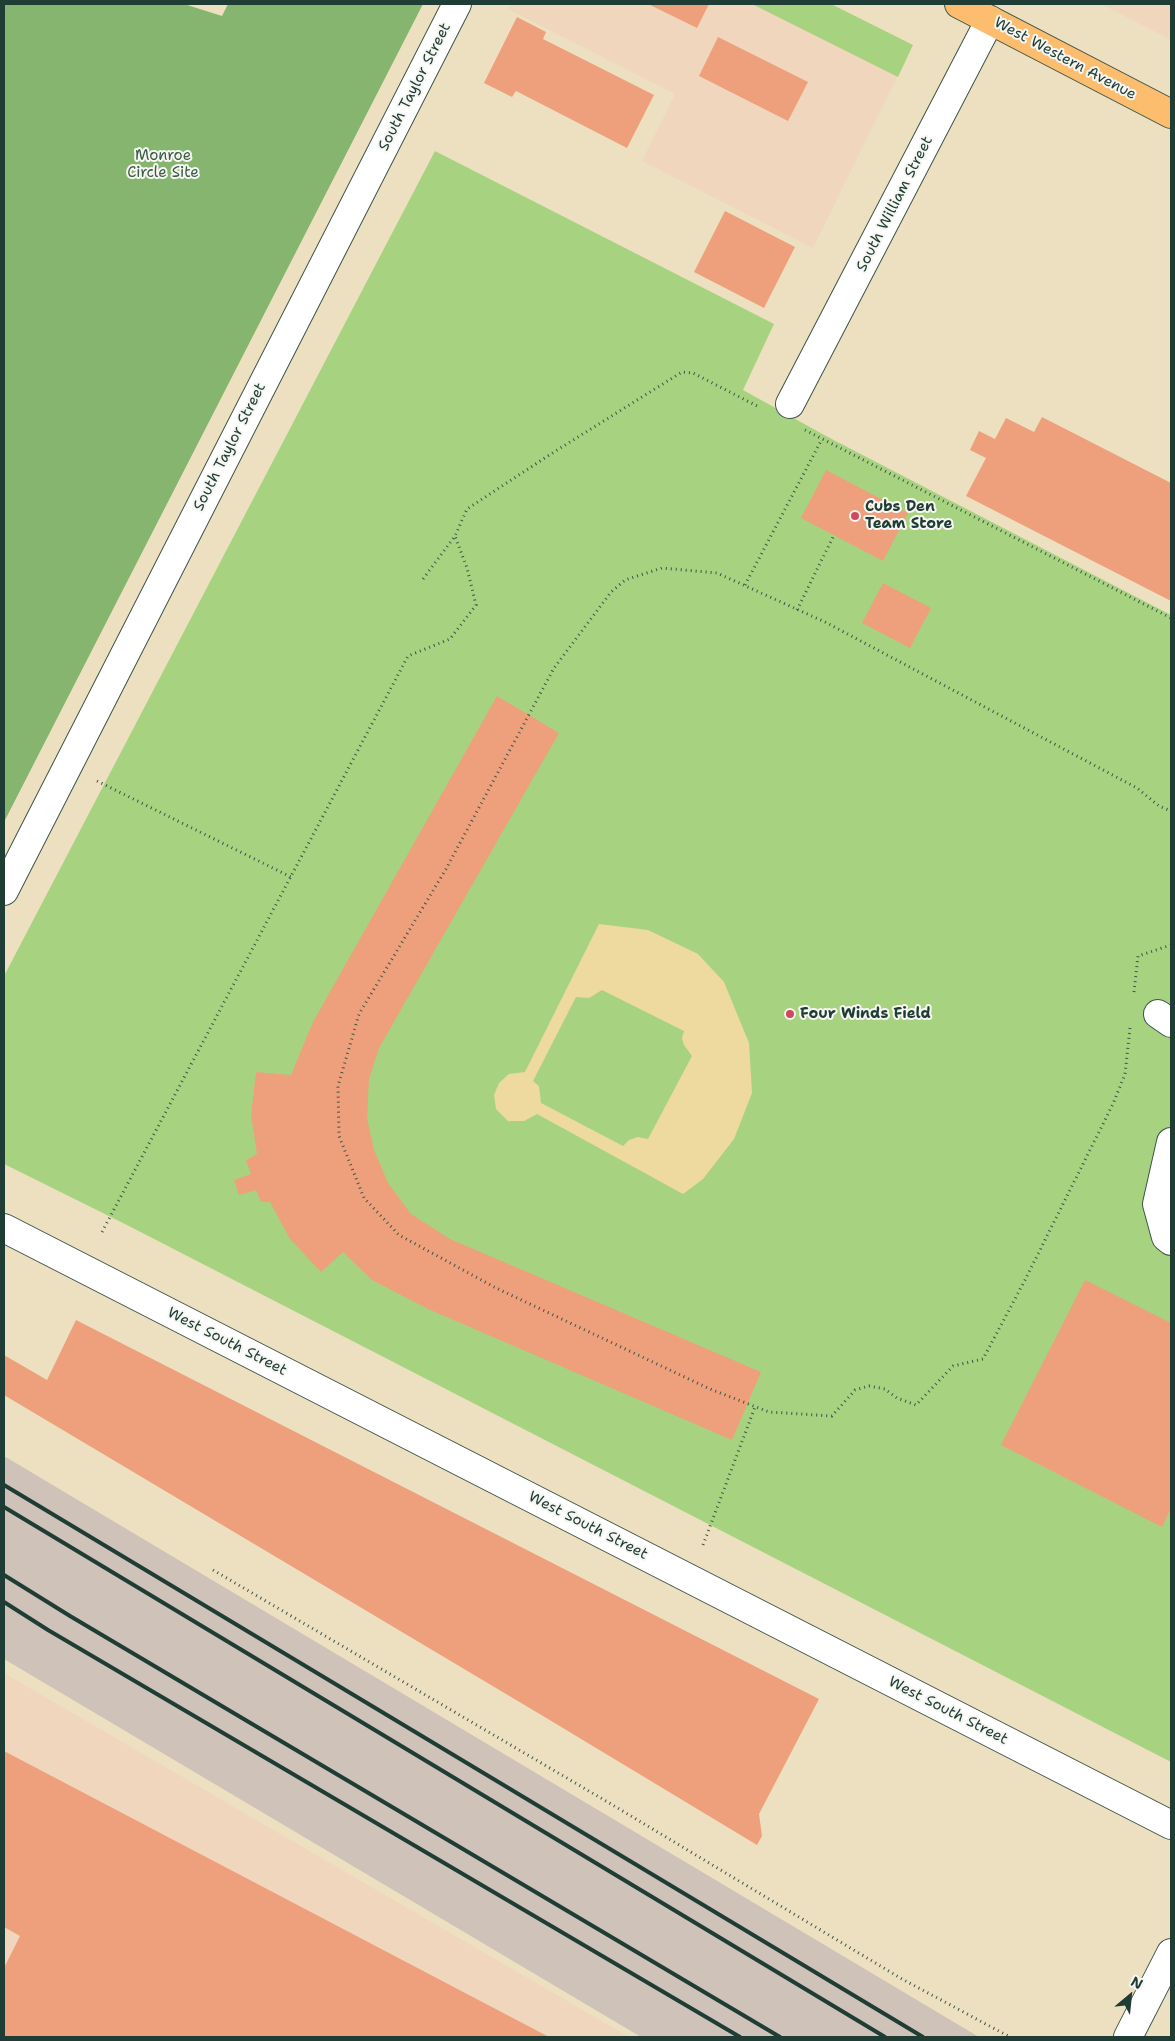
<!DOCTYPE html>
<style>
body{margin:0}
#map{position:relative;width:1175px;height:2041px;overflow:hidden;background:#ede0c0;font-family:"Shantell Sans",sans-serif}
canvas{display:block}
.frame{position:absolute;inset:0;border:5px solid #1f3d34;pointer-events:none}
.north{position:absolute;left:1105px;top:1971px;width:50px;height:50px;-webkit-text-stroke:4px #f6f6f2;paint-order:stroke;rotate:28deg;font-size:14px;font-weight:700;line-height:20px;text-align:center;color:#1f3d34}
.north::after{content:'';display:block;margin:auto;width:18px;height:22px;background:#1f3d34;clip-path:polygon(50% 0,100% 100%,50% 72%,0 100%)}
</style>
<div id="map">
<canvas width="1175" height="2041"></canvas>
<div class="frame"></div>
<div class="north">N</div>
</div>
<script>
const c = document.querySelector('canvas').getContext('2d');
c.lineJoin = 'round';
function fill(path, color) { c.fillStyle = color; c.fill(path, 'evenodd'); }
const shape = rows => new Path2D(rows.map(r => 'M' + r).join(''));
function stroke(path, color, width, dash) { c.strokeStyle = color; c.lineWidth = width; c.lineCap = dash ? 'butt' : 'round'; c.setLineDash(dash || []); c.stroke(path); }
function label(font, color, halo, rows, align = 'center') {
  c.font = font + ' "Shantell Sans",sans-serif'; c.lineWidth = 4; c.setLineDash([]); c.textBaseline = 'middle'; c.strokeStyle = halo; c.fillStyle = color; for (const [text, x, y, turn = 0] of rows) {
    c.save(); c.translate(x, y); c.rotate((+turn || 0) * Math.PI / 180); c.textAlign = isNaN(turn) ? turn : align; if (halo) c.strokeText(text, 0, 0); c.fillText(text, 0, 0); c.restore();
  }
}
fill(shape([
 [510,4,831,4,913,45,813,248,642,161,675,94,508,9],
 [1101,4,1171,4,1171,40],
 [4,1673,629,2037,4,2037]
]), '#f0d6bc');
fill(shape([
 [4,1456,979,2037,641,2037,4,1659]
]), '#cec2b9');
fill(shape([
 [752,4,831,4,913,45,898,77],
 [435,151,774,324,743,390,826,436,1171,615,1171,1762,123,1223,4,1164,4,976]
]), '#a7d380');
fill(shape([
 [4,4,184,4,222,16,228,4,423,4,4,822]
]), '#85b56e');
fill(shape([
 [599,924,648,930,698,954,724,982,749,1043,752,1093,734,1139,703,1179,683,1194,537,1114,524,1121,508,1121,496,1109,494,1095,499,1083,509,1074,525,1072],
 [602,990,684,1031,682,1038,684,1045,692,1056,648,1139,638,1137,629,1140,623,1146,541,1103,539,1086,533,1081,576,997,589,998]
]), '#eeda9e');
fill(shape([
 [648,4,709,4,697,28],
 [517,17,546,32,543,39,654,95,627,148,516,91,512,97,484,83],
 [718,37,808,82,788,121,699,76],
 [725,211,795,247,764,308,694,272],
 [1042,417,1171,483,1171,601,966,496,986,458,970,450,979,431,995,439,1006,418,1034,432],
 [826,470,908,513,883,561,801,518],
 [883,583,931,608,910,648,862,623],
 [497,696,559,733,379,1048,369,1079,367,1118,374,1150,388,1183,411,1214,450,1239,761,1372,732,1440,428,1309,372,1280,343,1252,321,1272,290,1239,270,1202,261,1202,256,1190,239,1195,234,1180,251,1174,246,1160,257,1154,251,1115,256,1072,291,1075,313,1022],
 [1085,1280,1171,1323,1171,1508,1162,1527,1001,1445],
 [76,1320,819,1699,759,1814,762,1836,757,1845,543,1716,4,1395,4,1355,47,1380],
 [4,1751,549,2037,4,2037,4,1968,20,1936,4,1927]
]), '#eda07b');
const minor = shape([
 [790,404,990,20],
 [4,891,457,4],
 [1158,1014,1171,1023],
 [1171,1142,1157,1204,1166,1237,1171,1241],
 [4,1228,1171,1825],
 [1128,2037,1171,1953]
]);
const major = shape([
 [959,4,1171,114]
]);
stroke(minor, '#3e5549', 30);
stroke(major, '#3e5549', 30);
stroke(shape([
 [805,430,1171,618],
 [423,579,455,536,467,509,554,452,682,372,693,373,759,407],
 [745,585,822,439],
 [797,610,834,535],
 [97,781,291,877],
 [1134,992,1138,956,1171,945],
 [1130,1028,1125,1074,1113,1104,1025,1280,983,1359,953,1366,916,1405,897,1398,885,1389,869,1386,855,1390,832,1416,769,1412,710,1389,496,1288,399,1235,364,1198,339,1136,338,1086,359,1014,446,869,554,668,611,592,625,580,662,568,717,573,825,622,1137,788,1159,806,1171,811],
 [102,1232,408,656,450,639,476,605,467,568,455,536],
 [703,1545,755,1407],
 [213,1570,611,1804,902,1979,1010,2037]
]), '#3e5549', 3, [1, 4]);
stroke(minor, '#fff', 28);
stroke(major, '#fcbd6f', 28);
stroke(shape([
 [4,1485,923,2037],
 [4,1507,885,2037],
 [4,1575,70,1616,780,2037],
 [4,1602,48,1630,740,2037]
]), '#1f3d34', 4);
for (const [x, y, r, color] of [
 [855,516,5,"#d1495b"],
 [790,1014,5,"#d1495b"]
]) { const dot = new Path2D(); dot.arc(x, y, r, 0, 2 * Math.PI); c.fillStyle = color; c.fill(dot); stroke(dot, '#f6f6f2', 2); }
label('15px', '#1f3d34', '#f6f6f2', [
 ["West Western Avenue",1065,59,28],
 ["South Taylor Street",415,87,-63],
 ["South William Street",895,204,-63],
 ["South Taylor Street",230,447,-63],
 ["West South Street",227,1342,27],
 ["West South Street",588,1526,27],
 ["West South Street",948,1711,27]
]);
label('15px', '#3a5b43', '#f6f6f2', [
 ["Monroe",163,156],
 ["Circle Site",163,173]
]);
label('bold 15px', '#1f3d34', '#f6f6f2', [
 ["Cubs Den",865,507],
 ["Team Store",865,524],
 ["Four Winds Field",800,1014]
], 'left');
</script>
